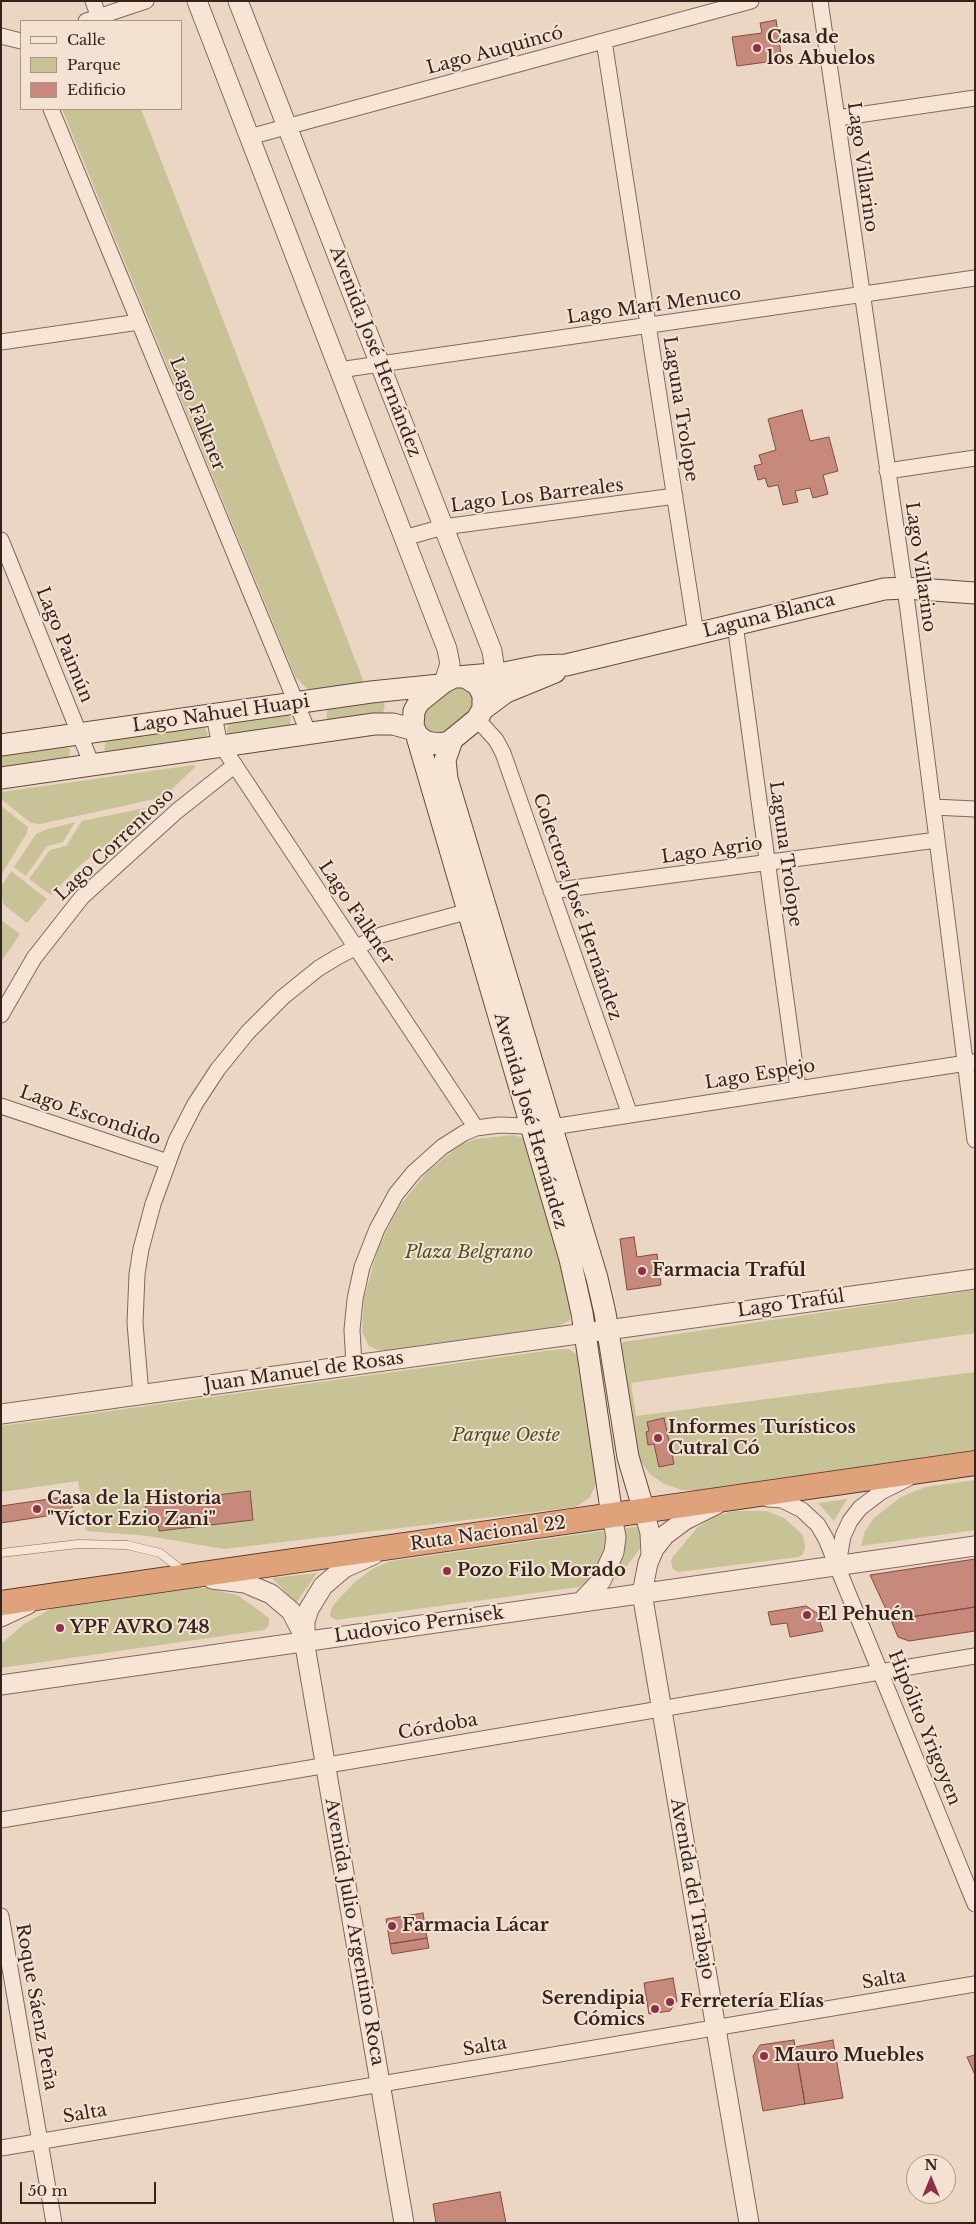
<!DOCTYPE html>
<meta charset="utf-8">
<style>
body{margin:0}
#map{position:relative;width:976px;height:2224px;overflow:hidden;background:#ebd6c3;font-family:"Libre Baskerville",serif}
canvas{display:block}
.frame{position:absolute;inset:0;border:2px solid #34241e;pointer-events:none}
.legend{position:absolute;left:20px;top:20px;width:162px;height:90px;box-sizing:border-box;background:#f3e2d2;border:1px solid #a7968a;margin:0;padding:6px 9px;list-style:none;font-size:15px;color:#34241e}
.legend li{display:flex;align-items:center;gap:10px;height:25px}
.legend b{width:25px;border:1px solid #a7968a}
.north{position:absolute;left:906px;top:2154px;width:50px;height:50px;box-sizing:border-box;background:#f3e2d2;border:1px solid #a7968a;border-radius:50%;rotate:0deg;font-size:14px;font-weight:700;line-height:20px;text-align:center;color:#34241e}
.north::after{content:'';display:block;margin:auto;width:18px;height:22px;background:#8e2f45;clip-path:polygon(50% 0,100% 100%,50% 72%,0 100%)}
.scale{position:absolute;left:20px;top:2182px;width:136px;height:22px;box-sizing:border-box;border:2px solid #34241e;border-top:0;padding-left:6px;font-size:15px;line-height:18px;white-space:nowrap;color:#34241e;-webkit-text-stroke:4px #f3e2d2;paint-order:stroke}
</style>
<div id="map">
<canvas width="976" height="2224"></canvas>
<div class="frame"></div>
<ul class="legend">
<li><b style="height:6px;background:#f6e5d5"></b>Calle</li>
<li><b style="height:14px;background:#c8c297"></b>Parque</li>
<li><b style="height:14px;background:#c6897b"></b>Edificio</li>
</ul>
<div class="north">N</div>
<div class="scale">50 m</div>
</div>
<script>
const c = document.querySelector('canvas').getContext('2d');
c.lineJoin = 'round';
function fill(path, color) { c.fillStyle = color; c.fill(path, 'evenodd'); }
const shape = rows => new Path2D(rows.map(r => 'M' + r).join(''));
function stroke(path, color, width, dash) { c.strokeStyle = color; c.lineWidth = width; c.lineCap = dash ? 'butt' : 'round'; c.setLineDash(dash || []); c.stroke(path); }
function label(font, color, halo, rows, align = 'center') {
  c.font = font + ' "Libre Baskerville",serif'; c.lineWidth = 4; c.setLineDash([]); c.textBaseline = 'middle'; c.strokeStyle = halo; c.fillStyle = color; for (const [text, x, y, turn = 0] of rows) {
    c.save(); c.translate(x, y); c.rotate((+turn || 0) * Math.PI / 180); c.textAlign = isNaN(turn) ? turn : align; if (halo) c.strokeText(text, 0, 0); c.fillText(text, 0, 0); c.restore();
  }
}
fill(shape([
 [62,109,141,109,365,685,316,691,306,688,295,676],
 [457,686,467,689,474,696,472,711,448,732,437,735,427,731,424,726,424,710,448,690],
 [383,701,385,707,382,715,330,722,326,717,328,708],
 [287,713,291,718,290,726,229,734,227,732,228,723],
 [204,726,208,734,205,739,108,754,104,749,106,740],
 [66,745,70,750,69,759,1,771,1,752],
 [194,765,195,767,164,797,40,824,31,823,1,799,1,792],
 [1,806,28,827,27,833,1,875],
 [154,806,77,868,51,895,29,879,50,850,66,846,82,821],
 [75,822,63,842,47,846,26,876,14,867,36,834,45,830],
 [11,871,47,899,27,923,3,904,1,887],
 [1,920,20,934,1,962],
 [513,1135,524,1138,529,1147,571,1308,570,1320,559,1326,388,1350,378,1350,369,1346,362,1332,364,1298,378,1248,398,1208,427,1172,459,1146,475,1139],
 [975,1290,975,1333,631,1383,636,1416,975,1372,975,1452,698,1490,682,1490,664,1484,650,1474,640,1460,637,1454,621,1345,623,1342],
 [560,1349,569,1349,579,1356,598,1480,590,1497,576,1507,224,1549,148,1536,86,1531,78,1481,1,1492,1,1426],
 [975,1480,975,1530,861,1546,865,1531,874,1518,901,1497,925,1487],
 [847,1499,834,1521,818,1503],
 [735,1511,767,1511,784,1518,803,1535,805,1547,803,1554,799,1557,678,1572,673,1569,671,1562,672,1558,697,1528,714,1516],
 [640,1526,643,1542,641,1547,618,1578,612,1579,622,1529],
 [603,1531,607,1533,607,1551,588,1581,579,1587,336,1620,330,1616,331,1609,336,1602,356,1581,372,1569,391,1561],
 [317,1573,296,1603,272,1578],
 [192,1588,208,1588,239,1596,265,1615,269,1618,269,1625,264,1630,1,1668,1,1644,24,1624,51,1609,72,1604]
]), '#c8c297');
const building = shape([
 [776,20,782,60,737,66,732,37,762,33,760,23,776,20],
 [802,410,810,441,829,437,838,471,823,475,828,494,813,498,810,488,795,491,798,502,783,505,778,485,768,487,765,478,758,480,754,466,762,464,759,455,776,450,768,419,802,410],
 [634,1237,637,1257,657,1254,661,1285,627,1290,620,1239,634,1237],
 [664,1418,674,1464,659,1467,654,1444,648,1445,646,1432,649,1431,647,1422,664,1418],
 [250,1491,253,1520,159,1531,158,1515,147,1517,145,1504,250,1491],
 [70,1496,73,1512,1,1523,1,1506,70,1496],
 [975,1559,975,1607,891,1620,870,1575,975,1559],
 [806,1606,817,1613,823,1631,790,1637,787,1623,771,1625,768,1612,806,1606],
 [975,1607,975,1631,909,1641,898,1637,891,1620,975,1607],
 [423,1913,427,1938,390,1944,386,1919,423,1913],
 [427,1938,429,1948,392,1954,390,1944,427,1938],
 [673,1978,677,2001,670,2011,649,2014,644,1983,673,1978],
 [794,2040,805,2104,763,2111,753,2056,760,2045,794,2040],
 [833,2040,843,2098,805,2104,795,2047,833,2040],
 [975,2055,975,2075,967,2057,975,2055],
 [500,2192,506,2223,436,2223,433,2204,500,2192]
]);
fill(building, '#c6897b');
stroke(building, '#814d42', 1);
const service = shape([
 [1,1553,78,1544,127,1545,160,1553,183,1571]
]);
const minor = shape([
 [93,1,99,17],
 [820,1,908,610,975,1140],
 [86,21,146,1],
 [1,36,21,41],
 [604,41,696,634],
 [51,109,309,734],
 [837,118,975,98],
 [249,137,751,1],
 [1,342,139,322],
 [339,370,975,278],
 [887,471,975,458],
 [404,538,443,527,675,496],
 [1,540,92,765],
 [735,624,798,1088],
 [214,715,218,736,222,746,476,1128],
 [477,719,496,740,503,753,630,1115],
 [933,807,975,809],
 [551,891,937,840],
 [1,1015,34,958,82,897,177,811,235,765],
 [1,1106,168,1162],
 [354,1365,352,1330,355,1299,362,1267,377,1229,396,1194,414,1172,442,1147,464,1133,476,1128,499,1125,552,1127,973,1062],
 [141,1395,135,1323,137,1274,141,1249,153,1204,176,1141,195,1104,218,1069,248,1032,283,997,319,968,339,956,381,935,477,909],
 [768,1499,782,1500,802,1510,818,1525,826,1539,975,1904],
 [838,1564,843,1536,850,1521,860,1508,881,1492,909,1478],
 [1,1619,29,1606],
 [1,1820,975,1656],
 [1,1916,54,2223],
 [1,2148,975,1984]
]);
const tertiary = shape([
 [197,1,447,649,450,664,444,682],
 [238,1,492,651,494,665,489,687],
 [1,1414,975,1279],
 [717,1504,685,1520,665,1535,654,1549,648,1563,642,1593,749,2223],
 [644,1511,650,1533,651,1556],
 [212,1579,245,1583,271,1594,291,1611,303,1634,404,2223],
 [582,1601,601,1581,614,1552,616,1537,612,1516],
 [305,1637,305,1621,309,1609,323,1586,344,1568,373,1555],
 [1,1685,975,1546]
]);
const secondary = shape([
 [454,677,465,677,478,685,483,695,483,709,477,719,449,742,439,744,426,742,418,736,413,727,414,711,419,702,444,682,454,677],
 [457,677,504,673,539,666,566,665,884,589,905,588,975,593],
 [483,709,506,692,555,672],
 [416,733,570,1259,582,1313,612,1516],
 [452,740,445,760,447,779,597,1278,605,1313,628,1457,644,1511],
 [1,745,371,692,440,685],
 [1,778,374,724,393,724,415,730]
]);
const trunk = shape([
 [1,1603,975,1463]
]);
stroke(service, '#83675b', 9);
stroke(minor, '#83675b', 17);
stroke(tertiary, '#83675b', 21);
stroke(secondary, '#65493e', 23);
stroke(trunk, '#51372f', 26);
stroke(service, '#f6e5d5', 8);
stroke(minor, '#f6e5d5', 15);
stroke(tertiary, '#f6e5d5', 19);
stroke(secondary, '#f6e5d5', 21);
stroke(trunk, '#e0a27a', 24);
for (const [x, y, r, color] of [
 [757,48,5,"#8e2f45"],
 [642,1271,5,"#8e2f45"],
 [658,1438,5,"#8e2f45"],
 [37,1509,5,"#8e2f45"],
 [447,1571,5,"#8e2f45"],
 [807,1615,5,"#8e2f45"],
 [60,1628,5,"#8e2f45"],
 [392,1926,5,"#8e2f45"],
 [670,2002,5,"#8e2f45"],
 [655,2009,5,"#8e2f45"],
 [764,2056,5,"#8e2f45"]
]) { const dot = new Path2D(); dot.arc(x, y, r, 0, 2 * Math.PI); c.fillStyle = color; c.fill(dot); stroke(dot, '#f3e2d2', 2); }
label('bold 18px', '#34241e', '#f3e2d2', [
 ["Casa de",767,38],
 ["los Abuelos",767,59],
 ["Farmacia Trafúl",652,1271],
 ["Informes Turísticos",668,1428],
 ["Cutral Có",668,1449],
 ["Casa de la Historia",47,1499],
 ["\"Víctor Ezio Zani\"",47,1520],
 ["Pozo Filo Morado",457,1571],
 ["El Pehuén",817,1615],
 ["YPF AVRO 748",70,1628],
 ["Farmacia Lácar",402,1926],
 ["Serendipia",645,1999,"right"],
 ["Cómics",645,2020,"right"],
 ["Ferretería Elías",680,2002],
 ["Mauro Muebles",774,2056]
], 'left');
label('18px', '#34241e', '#f3e2d2', [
 ["Lago Auquincó",495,51,-15],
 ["Lago Villarino",862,167,82],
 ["Lago Marí Menuco",654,306,-8],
 ["Avenida José Hernández",375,352,69],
 ["Laguna Trolope",680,409,81],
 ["Lago Falkner",197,414,68],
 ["Lago Los Barreales",537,496,-7],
 ["Lago Villarino",920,567,82],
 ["Laguna Blanca",769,616,-14],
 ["Lago Paimún",64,645,68],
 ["Lago Nahuel Huapi",221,714,-8],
 ["Lago Correntoso",115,845,-43],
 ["Lago Agrio",712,851,-8],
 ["Laguna Trolope",785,854,82],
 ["Colectora José Hernández",577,907,71],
 ["Lago Falkner",356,913,56],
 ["Lago Espejo",760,1075,-9],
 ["Lago Escondido",90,1116,19],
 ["Avenida José Hernández",530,1121,74],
 ["Lago Trafúl",791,1304,-8],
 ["Juan Manuel de Rosas",304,1372,-8],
 ["Ruta Nacional 22",488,1534,-8],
 ["Ludovico Pernisek",419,1625,-8],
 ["Córdoba",438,1727,-10],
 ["Hipólito Yrigoyen",924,1728,68],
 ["Avenida del Trabajo",692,1889,80],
 ["Avenida Julio Argentino Roca",354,1932,80],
 ["Salta",884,1980,-10],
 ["Roque Sáenz Peña",36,2007,80],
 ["Salta",485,2047,-10],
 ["Salta",85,2114,-10]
]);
label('italic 18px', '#4e4f26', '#f3e2d2', [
 ["Plaza Belgrano",469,1253],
 ["Parque Oeste",506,1436]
]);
</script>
